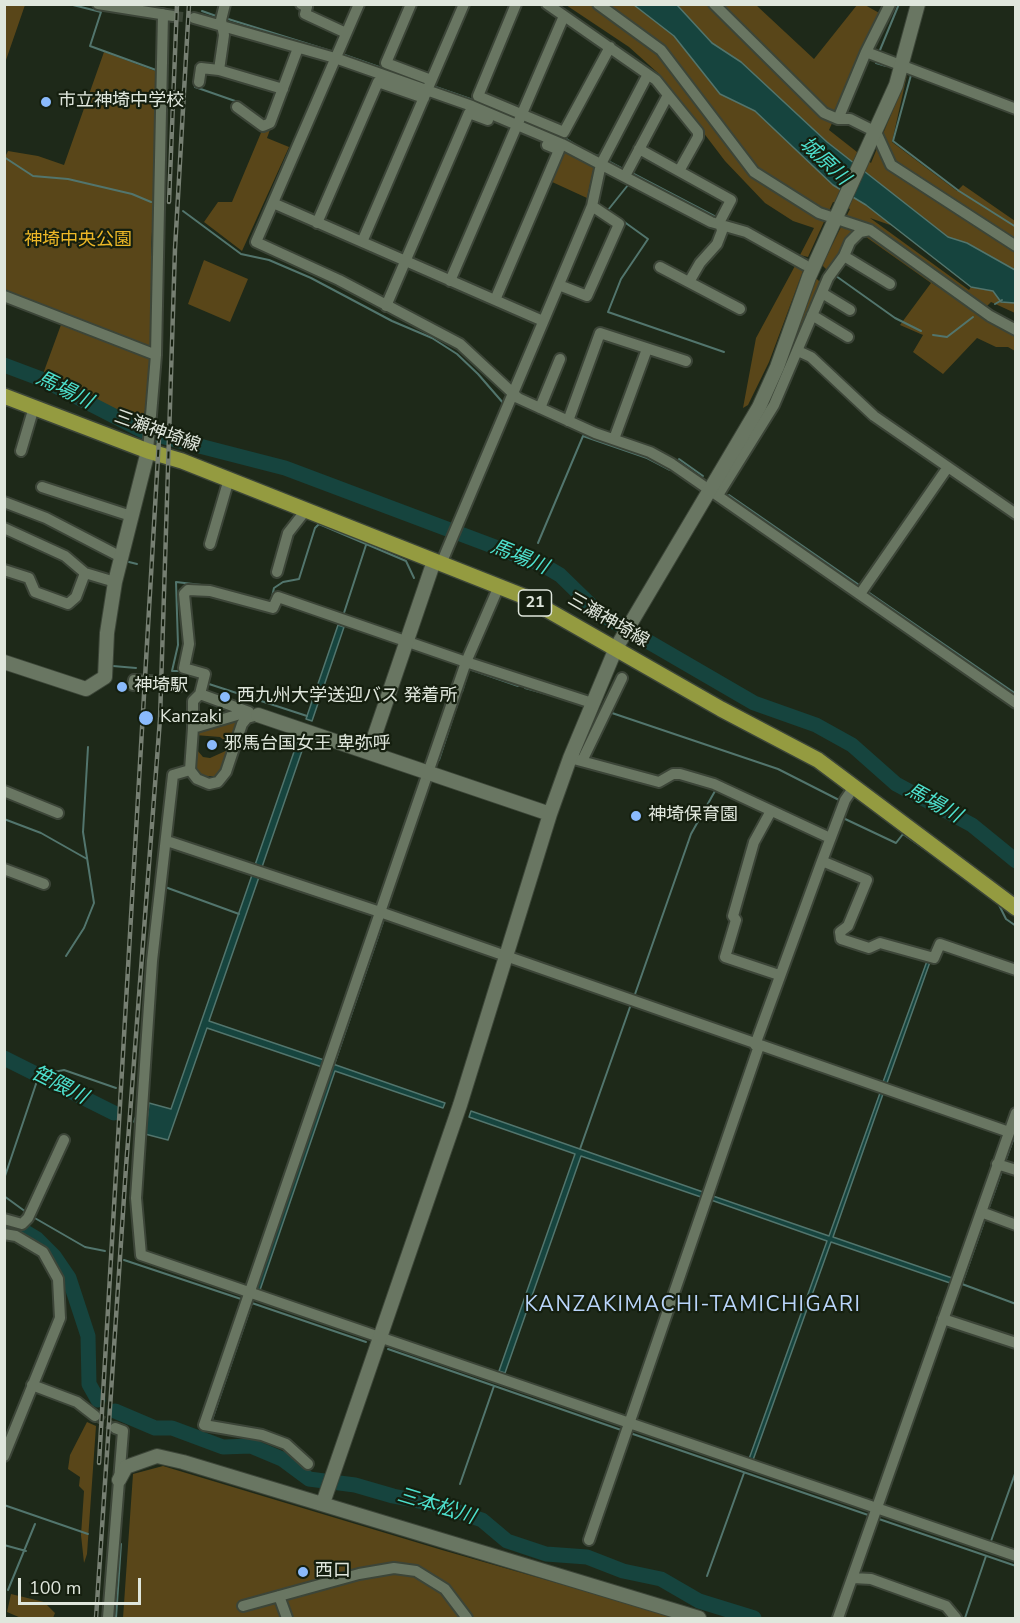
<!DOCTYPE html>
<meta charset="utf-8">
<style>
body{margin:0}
#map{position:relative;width:1020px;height:1623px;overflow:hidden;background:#1e2919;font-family:"Nunito Sans",sans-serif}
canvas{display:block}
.frame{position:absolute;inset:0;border:6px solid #dfe6dc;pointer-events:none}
.scale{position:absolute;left:18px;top:1578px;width:123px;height:27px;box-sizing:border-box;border:3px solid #dfe6dc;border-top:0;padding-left:8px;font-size:18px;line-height:21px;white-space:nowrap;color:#dfe6dc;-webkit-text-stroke:4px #151f0f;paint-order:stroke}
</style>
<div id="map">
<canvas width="1020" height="1623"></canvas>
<div class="frame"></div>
<div class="scale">100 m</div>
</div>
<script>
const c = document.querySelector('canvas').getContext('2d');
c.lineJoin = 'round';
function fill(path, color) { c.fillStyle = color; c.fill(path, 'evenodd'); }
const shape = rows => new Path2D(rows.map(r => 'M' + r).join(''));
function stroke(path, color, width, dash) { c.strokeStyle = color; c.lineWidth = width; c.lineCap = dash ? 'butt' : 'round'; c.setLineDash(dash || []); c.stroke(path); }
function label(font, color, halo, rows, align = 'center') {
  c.font = font + ' "Nunito Sans","Noto Sans JP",sans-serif'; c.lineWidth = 4.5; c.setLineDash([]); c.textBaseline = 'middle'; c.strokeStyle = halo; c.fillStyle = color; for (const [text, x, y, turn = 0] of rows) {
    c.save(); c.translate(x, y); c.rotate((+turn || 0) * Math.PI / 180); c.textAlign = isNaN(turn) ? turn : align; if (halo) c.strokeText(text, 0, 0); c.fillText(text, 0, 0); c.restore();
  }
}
fill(shape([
 [5,4,25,5,5,63,4,5],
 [566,5,634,5,674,36,720,94,755,111,833,185,866,205,893,226,870,218,969,290,971,287,993,291,1001,302,1015,303,1015,313,991,302,985,308,940,278,932,283,1013,335,1015,331,1015,351,1008,347,996,347,977,338,943,374,913,352,923,335,900,325,931,283,866,237,850,238,829,272,822,265,850,209,833,202,808,257,800,255,814,228,793,221,765,203,725,161,658,73,629,47],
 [677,5,756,5,814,59,857,5,865,5,881,14,829,130,871,163,907,75,892,142,957,191,963,185,1015,221,1015,270,967,243,948,238,827,142,741,62,712,43],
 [104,52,158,72,154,208,151,244,152,348,5,292,4,159,8,151,38,156,64,165],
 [271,127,267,138,289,147,242,251,204,222,218,202,232,202,263,128],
 [564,149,594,166,587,198,550,181],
 [204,260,248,279,230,322,188,304],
 [796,264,803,271,769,362,748,405,743,408,756,338],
 [816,278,823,285,768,408,737,455,782,369],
 [62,322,152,356,147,406,140,423,43,374],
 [234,721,238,724,232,743,227,743,220,737,195,735,200,730],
 [195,740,198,742,197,750,203,757,210,758,230,749,222,770,216,776,203,776,197,771,195,765],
 [87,1422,96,1426,87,1554,84,1563,81,1535,84,1491,79,1486,80,1477,68,1469,70,1455],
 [163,1466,442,1550,679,1618,123,1618,133,1474],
 [11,1594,44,1602,55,1613,53,1618,21,1618,7,1612]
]), '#594619');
const water = shape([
 [634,5,677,5,712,43,741,62,827,142,948,237,967,243,1015,270,1015,303,1001,302,993,291,971,287,866,205,833,185,755,111,720,94,674,36,634,5],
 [338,625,344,627,312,721,306,719,338,625],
 [297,743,304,745,262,867,255,865,297,743],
 [252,875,259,877,209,1021,324,1060,322,1067,207,1028,168,1140,145,1134,146,1125,134,1122,135,1118,147,1120,149,1103,171,1109,252,875],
 [927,961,930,962,887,1083,883,1082,927,961],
 [333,1064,445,1103,443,1108,335,1071,260,1290,255,1289,333,1064],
 [880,1093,883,1094,833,1237,952,1278,950,1283,831,1242,753,1460,749,1459,827,1241,711,1200,713,1196,829,1236,880,1093],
 [471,1111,703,1192,701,1197,581,1156,505,1373,499,1371,575,1154,469,1117,471,1111]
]);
fill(water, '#16443e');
stroke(water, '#52756d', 1.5);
stroke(shape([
 [69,4,101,12,90,46,156,70,157,78],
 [167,4,167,5],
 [202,11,219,17],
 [225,18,334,52],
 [880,50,899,4],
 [342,54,419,81],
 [876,63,886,66],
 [911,75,893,141,959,191,1016,227],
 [433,86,479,102],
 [195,87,238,102],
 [562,136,582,149],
 [590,153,601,157],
 [4,157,33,176,68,179,132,194,151,202],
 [606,160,625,170],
 [630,172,718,218],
 [183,211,241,254,269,260,311,278,392,321,432,338,457,354,478,374,504,404],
 [613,214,608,210,628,185],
 [724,220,744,226],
 [623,221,648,239,621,279,608,312,724,352],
 [836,276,895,318,921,331],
 [995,304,1002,300],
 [933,335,947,337,973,317],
 [679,459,703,476],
 [729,495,859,585],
 [538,543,583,436,647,458,670,470],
 [129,562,137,564],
 [868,592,1016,694],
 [271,601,274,588,283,582,299,579,315,528,319,524,406,561,414,578],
 [343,616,366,545],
 [113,666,136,668],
 [181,671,172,671,178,645,176,582,210,586],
 [209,684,307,716],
 [525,688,561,698],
 [462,692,469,669,518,686],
 [612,713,778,769,841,801],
 [439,760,459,699],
 [843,818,896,843,903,834,930,853],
 [4,819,41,833,87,859],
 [165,887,239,914],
 [998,903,1006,919,1016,926],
 [387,909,410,841],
 [66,956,84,928,94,903,83,832,88,747],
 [634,997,691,834,715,791],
 [334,1065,384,919],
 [580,1149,630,1007],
 [1005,1162,1016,1132],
 [4,1179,39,1075,64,1070,116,1088],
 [4,1196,26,1212],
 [988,1210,1002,1171],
 [33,1217,85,1247,105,1251],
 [985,1219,962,1284,1016,1304],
 [124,1260,244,1300],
 [249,1302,366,1342],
 [388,1349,624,1431],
 [212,1420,252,1303],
 [630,1433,871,1516],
 [460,1484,494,1386],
 [4,1505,88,1534],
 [876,1518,1016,1566],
 [991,1541,1016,1471],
 [4,1545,26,1551],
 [707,1576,744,1473],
 [8,1590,35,1524],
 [116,1618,121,1544,119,1543],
 [965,1618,986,1556]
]), '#52756d', 2);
stroke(shape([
 [4,365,44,380,145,432,285,468,543,565,560,575,599,613,754,703,816,725,852,745,896,784,972,825,1016,861],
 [4,1058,114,1113],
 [4,1226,22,1230,37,1239,54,1256,69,1278,88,1336,89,1384,98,1400],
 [115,1411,155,1428,172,1428,223,1447,251,1446,282,1459,309,1479,355,1485,393,1496,438,1505,482,1520,507,1541,546,1554,587,1557,623,1571,661,1579,699,1601,754,1618]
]), '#16443e', 15);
stroke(shape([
 [173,16,194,18],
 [95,1416,115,1428]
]), '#3b4536', 10, [10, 5]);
const street = shape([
 [98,4,173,16],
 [301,4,307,7,305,14,346,33],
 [359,4,256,242,339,280,460,344,518,398,595,433,650,452,672,464,1016,703],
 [411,4,386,63,431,80],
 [516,4,478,96,564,132,610,47],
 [547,4,656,80,668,95,698,132,698,137,679,171],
 [598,4,661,50,754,172,819,213,870,230,990,316,1016,330],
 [714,4,824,113,838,119,850,119,876,132,891,165,1016,246],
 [194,18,335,58,472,106,562,144,711,222,746,232,805,265],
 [866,52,1016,109],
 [219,70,283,89],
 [199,82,201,68,219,70,224,35,221,20,225,4],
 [237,107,263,126,270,123,298,48],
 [838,119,866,52,890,4],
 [639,149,731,200,720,221,722,231,717,244,700,263,689,282],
 [625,176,668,95],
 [273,203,543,321],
 [317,223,378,82,424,98],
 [362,242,464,4],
 [844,256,890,284],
 [660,267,740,309],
 [450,281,564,16],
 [559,285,587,296,619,224,592,206],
 [822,293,850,310],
 [4,296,156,355],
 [495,300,559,150,547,145],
 [386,306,469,113,488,120],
 [812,315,848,337],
 [798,351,811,357,874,416,1016,514],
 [540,408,560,359],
 [568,421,600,333,686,361],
 [614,439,647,349],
 [21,451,34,407],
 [148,451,156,355,163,14],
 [42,487,131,516],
 [718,495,774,405,828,278,844,256,850,242,860,232,870,230],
 [4,502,46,518,121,557],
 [4,528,65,556,85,573],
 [210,544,229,479],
 [441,564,592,206,601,164,647,76],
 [4,570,29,578,35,592,68,604,76,597,85,573,115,582],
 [277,572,288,533,306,510],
 [499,586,466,662,592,703],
 [860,594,948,467],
 [133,685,134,680,178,683,178,687],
 [200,694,205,674,184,668,189,644,184,594,188,590,210,591,273,608,278,597,466,662,204,1425,262,1435,286,1444,308,1464],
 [247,712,193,728,190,770,197,779,209,784,218,782,226,772,242,724,247,718,258,715],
 [193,728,193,701,200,694,249,712],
 [570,758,659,782,673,774,680,774,714,784,830,838],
 [582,761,622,678],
 [190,770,173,775,152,961,136,1198,141,1255,1016,1556],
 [854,787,845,800,822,861,867,880,848,926,840,932,841,939,869,948,880,943,934,958,940,944,1016,970],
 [4,791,58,813],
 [771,811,754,842,733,916,736,920,725,957,779,975],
 [167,841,380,912,1009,1132],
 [4,869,44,884],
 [755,1045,822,861],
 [997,1164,1016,1170],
 [981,1212,1016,1225],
 [4,1219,22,1224,28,1218,64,1140],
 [4,1234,16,1236,43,1252,58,1279,60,1318,4,1456],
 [943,1319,1016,1343],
 [32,1385,77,1402,95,1416],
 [589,1540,759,1046],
 [853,1578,871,1579,946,1606,956,1618],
 [279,1596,287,1618],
 [243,1606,359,1574,394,1568,416,1571,445,1589,467,1618],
 [108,1618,123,1431,115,1428],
 [838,1618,1016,1113]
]);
const secondary = shape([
 [4,662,86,689,105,677,107,633,115,582,148,451],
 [258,715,550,814],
 [369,752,434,561],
 [119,1480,126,1467,157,1456,183,1462,699,1618],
 [323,1503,460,1105,550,814,570,758,616,648,759,407,777,367,809,277,896,85,918,4]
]);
const primary = shape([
 [4,396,148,451,182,461,523,596,721,709,818,760,1016,908]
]);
stroke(street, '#3c4538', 14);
stroke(secondary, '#3c4538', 16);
stroke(primary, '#3c4538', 18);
stroke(street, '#697662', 10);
stroke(secondary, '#697662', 14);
stroke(primary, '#949b40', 15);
const rail = shape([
 [169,202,177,4],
 [99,1463,159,439],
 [96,1618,126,1167,160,719,175,249,189,4]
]);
stroke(rail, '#767f72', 4.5);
stroke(rail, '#151f0f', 2, [7]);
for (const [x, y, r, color] of [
 [46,102,6,"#8abafc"],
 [122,687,6,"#8abafc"],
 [225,697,6,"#8abafc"],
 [146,718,8,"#8abafc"],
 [212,745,6,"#8abafc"],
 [636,816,6,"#8abafc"],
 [303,1572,6,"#8abafc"]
]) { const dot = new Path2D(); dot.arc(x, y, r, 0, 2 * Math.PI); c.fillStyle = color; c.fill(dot); stroke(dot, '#151f0f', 2); }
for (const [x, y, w] of [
 [535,603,33]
]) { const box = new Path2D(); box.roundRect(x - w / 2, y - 13, w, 26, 4.5); c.fillStyle = '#151f0f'; c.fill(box); stroke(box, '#dfe6dc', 1.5); }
label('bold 16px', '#dfe6dc', null, [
 ["21",535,603]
]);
label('18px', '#dfe6dc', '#151f0f', [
 ["市立神埼中学校",58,102],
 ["神埼駅",134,687],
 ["西九州大学送迎バス 発着所",237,697],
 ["Kanzaki",160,718],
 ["邪馬台国女王 卑弥呼",224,745],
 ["神埼保育園",648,816],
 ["西口",315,1572]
], 'left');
label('18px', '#edb827', '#151f0f', [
 ["神埼中央公園",78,241]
]);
label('18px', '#dfe6dc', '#151f0f', [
 ["三瀬神埼線",157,432,20],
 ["三瀬神埼線",608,621,30]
]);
label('italic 20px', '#4de0ce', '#151f0f', [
 ["城原川",824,162,43],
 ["馬場川",64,391,26],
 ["馬場川",519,558,22],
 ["馬場川",933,804,29],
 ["笹隈川",59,1086,27],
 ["三本松川",436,1507,17]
]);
c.letterSpacing = '1.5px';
label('21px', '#bad5fb', '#151f0f', [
 ["KANZAKIMACHI-TAMICHIGARI",693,1306]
]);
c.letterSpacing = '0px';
</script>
